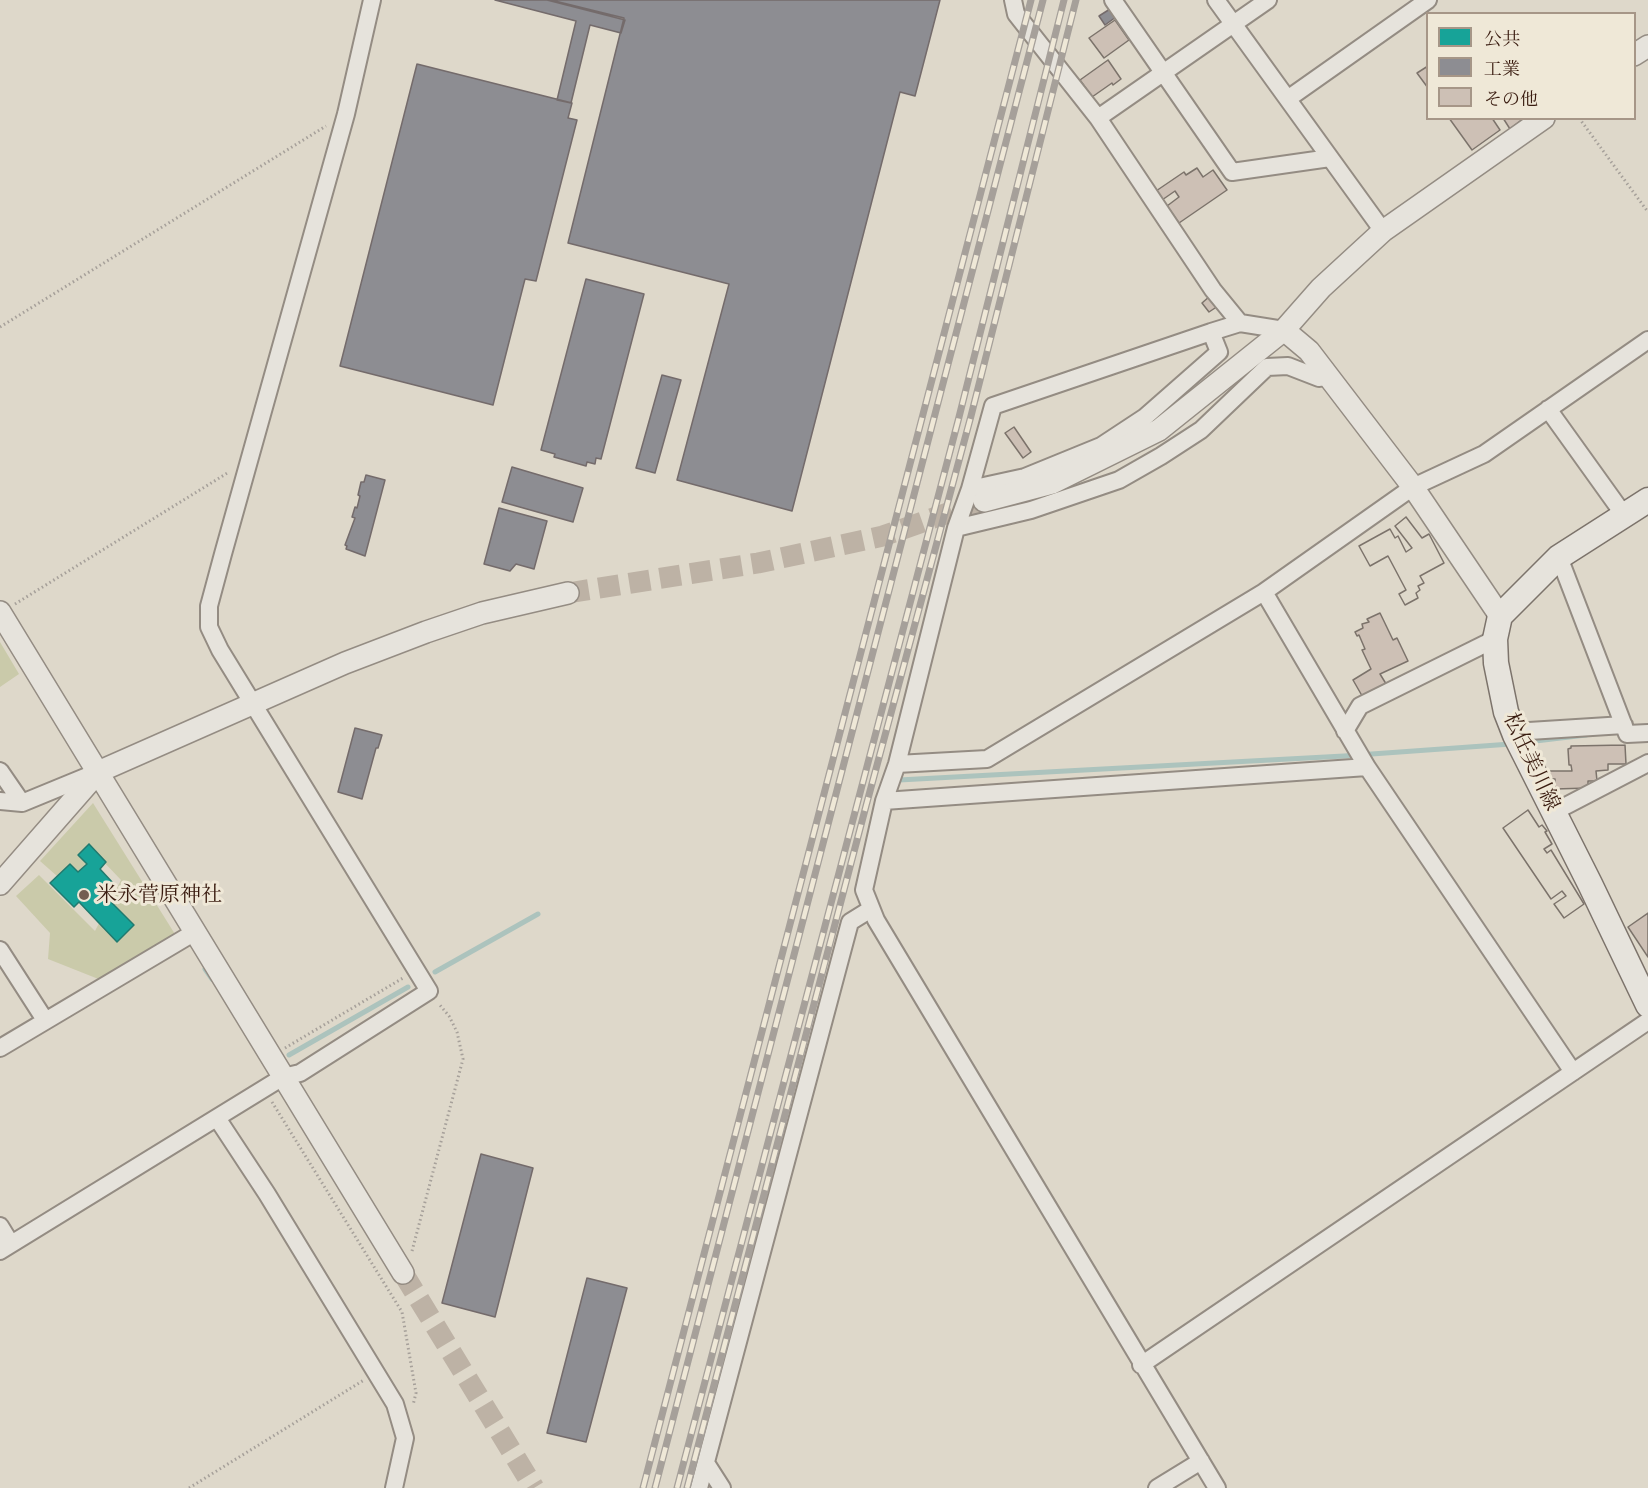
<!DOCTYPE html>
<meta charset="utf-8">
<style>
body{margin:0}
#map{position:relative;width:1648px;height:1488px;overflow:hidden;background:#ded8ca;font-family:"EB Garamond","Noto Serif JP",serif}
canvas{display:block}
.legend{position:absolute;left:1426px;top:12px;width:210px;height:108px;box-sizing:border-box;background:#efe8d7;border:2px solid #a69687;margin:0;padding:8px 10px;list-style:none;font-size:18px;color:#391b0f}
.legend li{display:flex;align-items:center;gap:12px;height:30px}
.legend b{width:30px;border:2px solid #a69687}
</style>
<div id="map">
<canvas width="1648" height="1488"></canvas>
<ul class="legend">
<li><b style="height:16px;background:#17a398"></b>公共</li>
<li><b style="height:16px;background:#8d8d92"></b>工業</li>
<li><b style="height:16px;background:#cdc0b5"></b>その他</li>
</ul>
</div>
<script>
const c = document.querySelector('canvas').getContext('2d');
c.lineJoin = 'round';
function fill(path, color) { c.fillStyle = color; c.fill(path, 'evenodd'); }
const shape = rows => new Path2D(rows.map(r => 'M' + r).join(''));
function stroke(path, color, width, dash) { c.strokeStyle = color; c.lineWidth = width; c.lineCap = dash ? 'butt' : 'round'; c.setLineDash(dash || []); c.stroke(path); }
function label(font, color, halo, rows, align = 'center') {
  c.font = font + ' "EB Garamond","Noto Serif JP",serif'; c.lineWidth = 6; c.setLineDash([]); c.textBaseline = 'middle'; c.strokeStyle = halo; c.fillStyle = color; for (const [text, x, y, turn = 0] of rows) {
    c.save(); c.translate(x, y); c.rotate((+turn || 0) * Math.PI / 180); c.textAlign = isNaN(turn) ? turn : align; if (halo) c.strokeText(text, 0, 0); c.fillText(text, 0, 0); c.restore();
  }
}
fill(shape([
 [0,642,19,674,0,687],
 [93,803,183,947,111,984,48,959,50,933,16,896,39,875,95,931,121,880,100,858,66,884,40,861]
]), '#cacaaa');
const public = shape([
 [89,844,106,862,100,869,113,883,102,893,134,925,117,942,79,902,74,907,50,883,70,864,78,872,87,864,78,855,89,844]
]);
fill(public, '#17a398');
stroke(public, '#217a6f', 1.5);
const industry = shape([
 [495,0,547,0,625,20,621,33,590,25,571,103,557,100,576,21,495,0],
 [551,0,940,0,915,96,900,92,792,511,677,480,729,284,568,243,624,18,551,0],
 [1110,9,1116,17,1105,25,1099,16,1110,9],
 [417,64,572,103,568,118,577,120,536,281,525,279,493,405,340,366,417,64],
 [586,279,644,294,601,459,596,458,595,464,587,462,586,466,554,457,555,454,541,450,586,279],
 [662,375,681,380,655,473,636,468,662,375],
 [512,467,583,488,573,522,502,502,512,467],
 [366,475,385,480,365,556,346,549,347,546,345,545,355,518,352,517,355,507,357,508,360,496,358,495,361,482,364,482,366,475],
 [499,508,547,521,534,569,516,564,510,571,484,564,499,508],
 [355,728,382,735,378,748,376,748,362,799,338,792,355,728],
 [481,1154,533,1168,495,1317,442,1303,481,1154],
 [587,1278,627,1288,586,1442,547,1433,587,1278]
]);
fill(industry, '#8d8d92');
stroke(industry, '#746b6b', 1.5);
stroke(shape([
 [1527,742,1586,735],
 [899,780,1344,756,1511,744],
 [205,969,212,979],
 [435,972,538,914],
 [289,1055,408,987]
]), '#acc3bd', 5);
const building = shape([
 [1115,20,1129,40,1104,58,1089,38,1115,20],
 [1108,60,1121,79,1113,85,1112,83,1092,97,1080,80,1108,60],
 [1428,66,1428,88,1417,73,1428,66],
 [1449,118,1492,118,1500,130,1472,150,1449,118],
 [1503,118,1524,118,1510,129,1503,118],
 [1197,168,1203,177,1213,170,1227,190,1179,223,1167,206,1179,197,1175,191,1162,200,1156,191,1184,172,1186,175,1197,168],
 [1210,296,1218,306,1209,312,1202,303,1210,296],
 [1014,427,1031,452,1023,458,1005,433,1014,427],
 [1406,517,1422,538,1429,534,1444,563,1420,576,1424,583,1418,586,1420,590,1416,593,1418,598,1405,605,1399,594,1406,590,1388,556,1370,566,1359,546,1390,529,1395,538,1398,536,1406,552,1412,548,1395,526,1406,517],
 [1406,517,1422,538,1429,534,1444,563,1420,576,1424,583,1418,586,1420,590,1416,593,1418,598,1405,605,1399,594,1406,590,1388,556,1370,566,1359,546,1390,529,1395,538,1398,536,1406,552,1412,548,1395,526,1406,517],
 [1380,613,1393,640,1397,638,1408,661,1380,674,1388,687,1365,701,1353,680,1371,669,1362,650,1365,649,1359,635,1357,636,1355,632,1363,628,1362,624,1369,622,1367,619,1380,613],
 [1625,745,1626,764,1608,764,1608,770,1596,771,1597,781,1588,781,1588,788,1555,789,1555,779,1550,779,1548,771,1572,771,1571,765,1569,765,1568,749,1571,748,1571,746,1625,745],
 [1528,810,1539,827,1542,825,1547,831,1545,832,1552,844,1544,849,1547,853,1551,850,1584,904,1564,918,1554,904,1566,896,1562,891,1551,899,1503,828,1528,810],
 [1528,810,1539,827,1542,825,1547,831,1545,832,1552,844,1544,849,1547,853,1551,850,1584,904,1564,918,1554,904,1566,896,1562,891,1551,899,1503,828,1528,810],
 [1648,913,1648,957,1628,927,1648,913]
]);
fill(building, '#cdc0b5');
stroke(building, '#7c736b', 1.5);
stroke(shape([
 [568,593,758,563,883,536,979,502],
 [403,1273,534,1488]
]), '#bdb2a5', 21, [21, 10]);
const minor = shape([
 [1013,0,1016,14,1098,118,1213,290,1240,323],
 [1113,0,1232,172,1330,158],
 [1216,0,1383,231],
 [1289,98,1428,0],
 [1098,118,1268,0],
 [1211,332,1219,352,1145,417,1101,446,1025,477,970,489,993,406,1211,332,1240,323,1284,330],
 [1548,409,1624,515],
 [970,489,956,528,897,764,884,801,864,890,876,920,1217,1488],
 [956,528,1031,510,1119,480,1161,456,1201,430,1267,367,1288,366,1319,378,1325,373],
 [1559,557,1627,734,1648,733],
 [1264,592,1367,767],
 [1345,731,1360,706,1495,639],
 [1513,732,1624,725],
 [897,764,987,759,1264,592,1413,487,1484,454,1648,340],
 [0,771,22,803],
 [0,801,22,803,95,773],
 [884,801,1367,767,1573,1072],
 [1554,812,1648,763],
 [0,950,45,1020],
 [0,1048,195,932],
 [217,1118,267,1194,395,1404,405,1438,394,1488],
 [0,1226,11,1244],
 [0,1251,283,1077,300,1073,429,991,220,650,209,627,209,606,223,554,346,114,372,0],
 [1141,1365,1648,1021],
 [706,1463,722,1488],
 [699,1488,850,922,871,909],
 [1157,1488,1201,1461]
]);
const tertiary = shape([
 [1634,55,1648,46],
 [1284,330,1309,351,1413,487,1500,616],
 [984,501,1052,483,1159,430,1284,330,1321,288,1383,231,1544,118],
 [0,612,403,1273],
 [0,884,98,772,345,663,426,632,482,613,568,593]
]);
const secondary = shape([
 [1648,500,1559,557,1500,616,1495,639,1496,663,1506,712,1515,735,1590,884,1648,1005]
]);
stroke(minor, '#948c83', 20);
stroke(tertiary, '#948c83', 24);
stroke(secondary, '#7c736b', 27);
stroke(shape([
 [1579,118,1648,212],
 [0,327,326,126],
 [15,604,229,472],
 [285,1048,403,978],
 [272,1102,402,1312,416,1393,413,1405],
 [412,1251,463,1059,457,1032,449,1016,439,1004],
 [189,1488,364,1380]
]), '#a6a09a', 3, [1.5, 3]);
stroke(minor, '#e6e3dc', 16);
stroke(tertiary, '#e6e3dc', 21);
stroke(secondary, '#e6e3dc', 24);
const rail = shape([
 [643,1488,1031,0],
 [655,1488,1043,0],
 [677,1488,958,421,1064,0],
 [687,1488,866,806,971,416,1076,0]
]);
stroke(rail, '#a6a09a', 7);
stroke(rail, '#efe8d7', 4.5, [14]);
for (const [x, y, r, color] of [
 [84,895,6,"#735d50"]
]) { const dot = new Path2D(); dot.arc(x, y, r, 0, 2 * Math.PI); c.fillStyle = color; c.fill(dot); stroke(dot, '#efe8d7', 2); }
label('21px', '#391b0f', '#efe8d7', [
 ["松任美川線",1531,762,65]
]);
label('21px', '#391b0f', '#efe8d7', [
 ["米永菅原神社",96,895]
], 'left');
</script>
